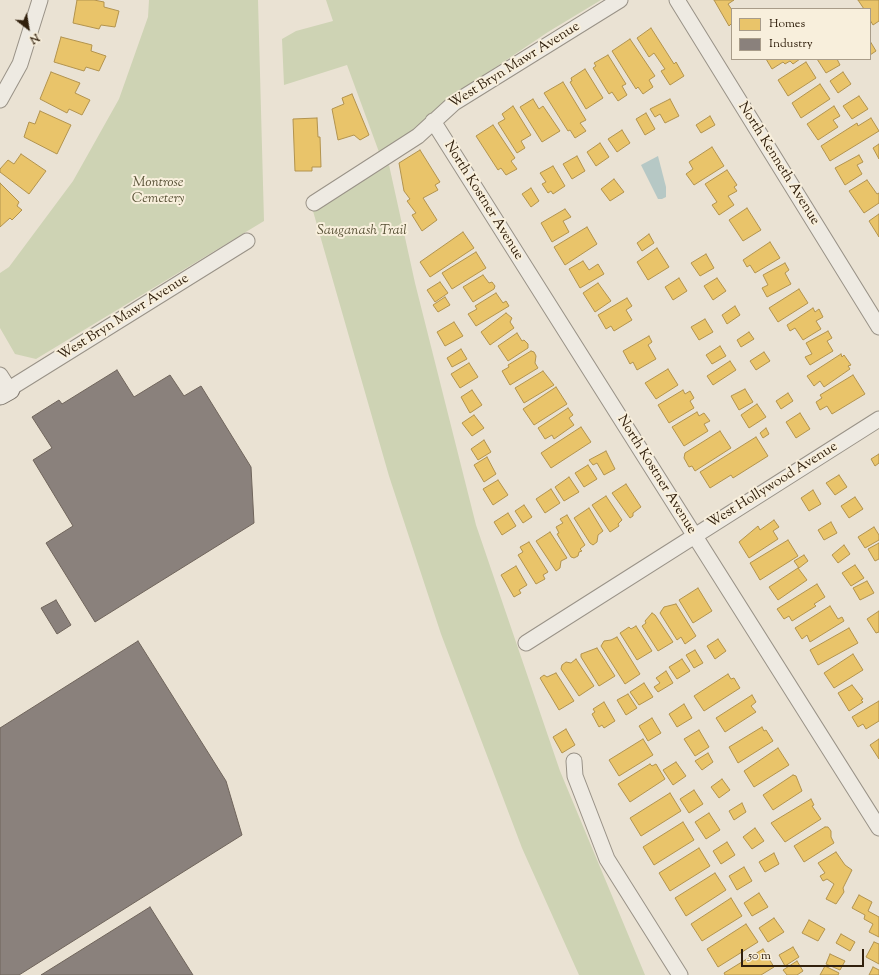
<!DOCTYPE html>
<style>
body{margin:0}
#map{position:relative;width:879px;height:975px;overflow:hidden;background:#eae2d3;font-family:"Sorts Mill Goudy",serif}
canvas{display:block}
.legend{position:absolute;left:731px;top:8px;width:140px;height:52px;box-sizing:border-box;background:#f8efdc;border:1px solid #a89c89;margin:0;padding:5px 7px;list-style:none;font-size:12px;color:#31200d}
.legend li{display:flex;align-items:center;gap:8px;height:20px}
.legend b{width:20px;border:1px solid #a89c89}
.north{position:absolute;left:8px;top:8px;width:40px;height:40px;-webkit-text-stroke:3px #f8efdc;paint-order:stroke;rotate:149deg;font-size:11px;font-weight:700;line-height:16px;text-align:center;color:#31200d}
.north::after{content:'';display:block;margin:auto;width:14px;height:18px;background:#31200d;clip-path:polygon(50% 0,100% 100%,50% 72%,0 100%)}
.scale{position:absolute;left:741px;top:949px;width:123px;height:18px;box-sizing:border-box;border:2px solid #31200d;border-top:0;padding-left:5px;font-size:12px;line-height:14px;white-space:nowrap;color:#31200d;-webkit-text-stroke:3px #f8efdc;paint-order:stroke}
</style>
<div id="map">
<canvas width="879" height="975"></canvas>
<ul class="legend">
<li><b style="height:11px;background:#e9c46a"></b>Homes</li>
<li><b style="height:11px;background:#8a817c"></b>Industry</li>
</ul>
<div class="north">N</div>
<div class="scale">50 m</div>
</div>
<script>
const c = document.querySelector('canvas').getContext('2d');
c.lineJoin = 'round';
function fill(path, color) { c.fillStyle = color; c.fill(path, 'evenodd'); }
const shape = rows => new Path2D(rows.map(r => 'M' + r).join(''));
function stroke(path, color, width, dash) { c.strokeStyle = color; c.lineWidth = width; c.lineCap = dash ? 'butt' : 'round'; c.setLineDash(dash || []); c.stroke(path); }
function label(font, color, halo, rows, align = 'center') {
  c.font = font + ' "Sorts Mill Goudy",serif'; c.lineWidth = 4; c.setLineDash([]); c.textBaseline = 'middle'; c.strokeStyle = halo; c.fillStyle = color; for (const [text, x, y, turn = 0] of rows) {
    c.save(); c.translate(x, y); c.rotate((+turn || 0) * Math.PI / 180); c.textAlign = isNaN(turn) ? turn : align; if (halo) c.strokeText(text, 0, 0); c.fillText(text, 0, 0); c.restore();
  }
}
fill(shape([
 [149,0,258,0,264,221,36,359,15,354,0,328,0,273,9,267,73,181,119,99,148,17],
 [326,0,601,0,548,32,441,104,429,120,379,152,347,65,284,85,282,39,296,31,333,21],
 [389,165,415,283,476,525,560,771,645,975,579,975,522,848,441,634,389,476,313,211]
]), '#ced3b4');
fill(shape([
 [658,156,666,187,666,197,662,199,658,199,641,165]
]), '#b6c8c5');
const homes = shape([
 [77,0,94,0,104,2,104,7,119,11,115,27,101,25,99,29,73,23,77,0],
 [714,0,734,0,728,4,732,10,732,23,729,26,714,0],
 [858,0,879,0,879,21,873,25,870,20,870,9,864,9,858,0],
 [651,28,674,64,676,62,684,76,670,85,661,71,665,69,654,53,649,57,637,38,651,28],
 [61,37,92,45,91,51,106,56,99,71,86,67,84,71,54,62,61,37],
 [630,39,655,76,649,80,653,87,643,94,638,87,636,89,612,51,630,39],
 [870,41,876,51,870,55,870,41],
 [608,55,626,84,622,86,627,95,618,101,612,92,609,94,593,68,596,66,594,63,608,55],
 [766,59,800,59,793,64,790,61,785,64,783,62,772,69,766,59],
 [817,59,837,59,840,65,826,73,817,59],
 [806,62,816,78,788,96,778,80,806,62],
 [585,69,603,98,586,109,570,82,572,81,571,78,585,69],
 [51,72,80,83,75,93,90,100,82,115,69,109,67,113,40,99,51,72],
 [843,72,851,84,838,93,830,81,843,72],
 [563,82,586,120,580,123,586,131,575,138,570,130,568,131,544,93,563,82],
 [820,84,830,99,801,118,792,103,820,84],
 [352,94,369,135,360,140,354,135,338,140,332,109,344,104,342,98,352,94],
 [859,96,868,109,852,119,843,106,859,96],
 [533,99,539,109,543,106,560,131,542,142,520,107,533,99],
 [670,99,679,116,665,123,660,114,655,117,650,109,670,99],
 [513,106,531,135,521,141,525,148,517,153,498,123,505,119,502,114,513,106],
 [834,106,840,116,833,120,838,127,818,140,807,124,834,106],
 [40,111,71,125,57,154,24,137,29,122,35,124,40,111],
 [646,113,655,129,645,135,636,119,646,113],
 [710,116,715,125,701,133,696,125,710,116],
 [317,118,318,137,320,137,321,167,312,167,312,171,295,171,293,119,317,118],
 [871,118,879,131,830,161,821,146,857,123,858,126,871,118],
 [493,125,515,158,511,161,517,169,506,175,501,168,498,170,476,136,493,125],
 [622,130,630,143,617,152,608,139,622,130],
 [600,143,609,157,596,166,587,152,600,143],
 [879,144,879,159,873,148,879,144],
 [712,147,724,166,694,185,686,174,693,169,689,162,712,147],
 [420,150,440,182,435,185,438,190,423,198,437,220,422,231,412,215,416,213,407,201,410,199,404,191,399,163,420,150],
 [21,154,46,171,29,194,0,172,0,169,8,160,14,164,21,154],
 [859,155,863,162,857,165,862,174,845,185,835,168,859,155],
 [577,156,585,171,572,179,563,164,577,156],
 [553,166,565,186,553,194,551,191,548,193,542,184,546,182,540,173,553,166],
 [727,170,737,185,734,187,737,191,728,196,734,205,719,215,712,205,717,202,705,184,727,170],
 [614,179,624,192,610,201,601,189,614,179],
 [867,180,877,194,879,193,879,203,864,213,849,191,867,180],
 [0,183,19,202,17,206,22,210,12,220,10,218,0,227,0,183],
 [531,188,539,201,531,207,522,194,531,188],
 [747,208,761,230,743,241,729,220,747,208],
 [565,209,571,217,563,221,569,232,552,242,541,223,565,209],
 [879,214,879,237,869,221,879,214],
 [587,227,597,244,565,265,554,247,587,227],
 [463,232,474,248,430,277,420,262,463,232],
 [649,234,654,243,642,251,637,243,649,234],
 [770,242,780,258,755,273,750,265,747,267,743,260,770,242],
 [657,248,669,267,648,280,637,262,657,248],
 [476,252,486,268,452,289,442,273,476,252],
 [706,254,714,268,700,276,691,263,706,254],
 [583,261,589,270,598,264,604,274,580,288,569,269,583,261],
 [785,263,789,270,785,273,791,284,767,297,762,288,768,285,763,275,785,263],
 [483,275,489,283,492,282,495,286,494,289,473,302,463,287,483,275],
 [679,278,687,291,673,300,665,287,679,278],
 [717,278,726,291,713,300,704,286,717,278],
 [440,282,448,293,435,302,427,290,440,282],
 [598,283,611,301,595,312,583,293,598,283],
 [799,289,808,303,778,322,769,308,799,289],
 [496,293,503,303,506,301,509,306,476,326,468,314,477,309,475,306,496,293],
 [445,297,450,305,438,312,433,305,445,297],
 [627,298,632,306,626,310,632,320,614,331,611,326,606,329,598,315,627,298],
 [735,306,740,315,727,324,722,315,735,306],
 [813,308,815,312,819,309,823,317,816,321,821,329,803,340,795,328,790,331,787,325,813,308],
 [506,313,512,318,510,322,514,328,490,345,481,332,506,313],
 [705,319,713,332,699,340,691,327,705,319],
 [454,322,463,336,445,346,437,332,454,322],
 [828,331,832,338,827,341,833,351,810,365,805,357,812,354,806,343,828,331],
 [749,332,754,339,741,347,737,340,749,332],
 [517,333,522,341,524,340,528,344,528,348,508,361,498,346,517,333],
 [649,336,652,342,648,345,656,359,637,370,633,362,630,364,623,351,649,336],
 [720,346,726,356,712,364,706,355,720,346],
 [461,349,467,359,452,367,447,358,461,349],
 [531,351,534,352,536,356,535,363,538,368,510,385,502,371,509,367,508,365,531,351],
 [764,352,770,361,756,370,750,361,764,352],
 [841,354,842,357,844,355,851,365,848,366,850,369,824,387,820,381,814,386,807,376,841,354],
 [730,361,736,370,713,385,707,376,730,361],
 [469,363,478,377,460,388,451,374,469,363],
 [668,369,678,385,656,399,645,383,668,369],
 [543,371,554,385,524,403,515,388,543,371],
 [853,375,865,394,832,414,827,406,820,410,816,402,822,398,820,395,853,375],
 [556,387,567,404,534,425,523,409,556,387],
 [745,389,753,402,739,410,731,396,745,389],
 [472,390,482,405,470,413,461,397,472,390],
 [683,390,685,394,690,391,694,398,690,401,694,408,669,423,658,405,683,390],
 [788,393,793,401,781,409,776,401,788,393],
 [757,404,766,417,749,428,741,415,757,404],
 [568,408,573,415,569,418,574,425,554,439,552,435,545,439,538,428,568,408],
 [697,412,699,416,704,413,710,421,704,424,708,431,684,446,672,427,697,412],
 [800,413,810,429,796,438,786,422,800,413],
 [474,415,484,428,472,436,462,423,474,415],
 [581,427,591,442,551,468,541,453,581,427],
 [766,428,769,434,763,438,760,433,766,428],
 [720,431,731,448,695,471,692,466,689,467,684,458,685,453,720,431],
 [756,437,768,456,733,478,731,475,710,488,700,472,756,437],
 [484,440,491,452,478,460,471,449,484,440],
 [606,451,615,469,604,475,597,463,593,465,589,460,606,451],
 [879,454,879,463,875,466,871,459,879,454],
 [487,457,496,474,484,482,474,465,487,457],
 [588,465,597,479,584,487,575,473,588,465],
 [839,475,847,487,835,495,826,483,839,475],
 [569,477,579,492,564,501,555,487,569,477],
 [498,480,508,495,493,505,483,489,498,480],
 [626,484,641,507,633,513,633,516,630,518,612,493,626,484],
 [551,489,560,503,545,513,536,499,551,489],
 [813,490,821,504,809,511,801,498,813,490],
 [606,496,622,520,618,524,619,526,610,532,592,505,606,496],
 [855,497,863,509,849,518,841,506,855,497],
 [524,505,532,517,523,523,515,511,524,505],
 [589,508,603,531,598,535,597,542,593,545,590,543,574,518,589,508],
 [508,513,516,526,502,535,494,522,508,513],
 [567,515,585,545,580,549,582,551,579,552,578,556,574,558,571,557,557,534,559,533,556,527,563,523,560,519,567,515],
 [774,520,779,527,773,531,778,539,749,558,739,542,758,526,760,530,774,520],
 [831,522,837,533,824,540,818,530,831,522],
 [874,527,879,535,879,540,865,548,858,537,874,527],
 [550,532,567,558,561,561,560,568,556,571,536,541,550,532],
 [788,540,798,556,760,580,750,563,788,540],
 [529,542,548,572,543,575,545,579,536,584,518,555,523,552,520,547,529,542],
 [879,543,879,559,875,561,868,549,879,543],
 [844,545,850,554,838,563,832,555,844,545],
 [804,555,808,561,799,568,794,561,804,555],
 [855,565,864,578,851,586,842,573,855,565],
 [516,566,527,585,519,590,521,593,514,597,501,575,516,566],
 [798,568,807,580,778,600,769,587,798,568],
 [867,581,874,593,860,600,853,588,867,581],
 [817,584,825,597,814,604,816,606,792,621,789,616,784,619,777,609,817,584],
 [698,588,712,611,693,623,679,600,698,588],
 [676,604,696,636,685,644,681,637,677,640,660,613,664,607,676,604],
 [830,606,838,619,842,617,844,621,810,642,807,635,802,639,795,628,830,606],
 [879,611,879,632,876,633,867,619,879,611],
 [652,613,655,615,673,642,658,651,642,626,646,623,645,621,652,613],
 [636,626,652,651,637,660,620,633,629,627,631,629,636,626],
 [849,628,858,643,818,665,810,650,849,628],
 [617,637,640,674,625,684,601,646,604,641,611,640,617,637],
 [718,639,726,651,715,659,707,646,718,639],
 [597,648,615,676,599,686,581,657,581,654,597,648],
 [695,650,703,663,694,668,686,655,695,650],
 [853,654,863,670,834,688,824,673,853,654],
 [576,659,594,686,579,696,561,669,562,665,566,662,571,663,576,659],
 [682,659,690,671,677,679,669,667,682,659],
 [666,671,673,683,658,692,654,687,660,683,656,678,666,671],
 [556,673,574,701,559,710,540,678,544,675,547,677,556,673],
 [728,674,731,679,734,678,740,688,704,711,694,696,728,674],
 [644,683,653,697,639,705,630,692,644,683],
 [852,685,863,699,861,700,863,702,849,711,838,693,852,685],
 [628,694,637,708,626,715,617,700,628,694],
 [752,695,756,702,751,706,756,712,725,732,716,718,752,695],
 [879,701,879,721,866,729,863,724,858,727,852,717,879,701],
 [604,702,615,721,604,728,602,725,599,727,592,714,595,712,593,709,604,702],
 [684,704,692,718,677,727,669,714,684,704],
 [652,718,661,733,648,741,639,726,652,718],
 [762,727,764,731,766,730,773,741,738,763,729,747,762,727],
 [566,729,575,745,562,753,553,737,566,729],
 [699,730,709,747,695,756,684,739,699,730],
 [643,739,653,755,619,776,609,760,643,739],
 [879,739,879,759,870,745,879,739],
 [778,748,789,765,754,787,744,771,778,748],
 [708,753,713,762,702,770,695,761,708,753],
 [676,762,686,776,673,785,663,770,676,762],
 [650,764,652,766,656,764,665,779,630,802,618,784,650,764],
 [793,775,796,776,802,791,773,810,763,795,793,775],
 [722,779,730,790,719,798,711,787,722,779],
 [694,790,703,804,689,813,680,799,694,790],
 [670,793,681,811,641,836,630,818,670,793],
 [811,799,814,805,812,806,821,819,785,842,771,823,811,799],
 [742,803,746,812,734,820,729,811,742,803],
 [709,813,720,830,706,839,695,822,709,813],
 [683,822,694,840,654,865,643,847,683,822],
 [825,827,828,827,831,831,831,837,834,843,804,862,794,846,825,827],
 [755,828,764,841,752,849,743,837,755,828],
 [727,842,735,855,721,864,713,851,727,842],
 [699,848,710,866,670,891,659,873,699,848],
 [836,852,845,865,852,870,843,888,844,892,836,904,826,899,834,884,827,879,823,881,820,876,825,873,818,863,836,852],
 [774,853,779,864,765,872,759,862,774,853],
 [744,867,752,881,737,890,729,876,744,867],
 [715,873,726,890,686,916,675,898,715,873],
 [759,893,768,907,752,916,744,903,759,893],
 [859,895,872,902,868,911,879,917,879,937,869,932,873,924,864,919,865,915,852,908,859,895],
 [731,898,742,916,702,941,691,924,731,898],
 [774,918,784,932,768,942,759,928,774,918],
 [809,920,825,929,818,941,802,933,809,920],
 [746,924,758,942,718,967,707,949,746,924],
 [841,934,855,942,850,951,836,943,841,934],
 [874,942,879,944,879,964,866,957,874,942],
 [793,947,799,957,785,966,779,955,793,947],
 [763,949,774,967,761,975,725,975,724,973,763,949],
 [830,954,845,961,840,970,826,964,830,954],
 [797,961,803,971,797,975,787,975,783,970,797,961],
 [825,966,839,973,838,975,820,975,825,966],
 [873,967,879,970,879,975,869,975,873,967]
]);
fill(homes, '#e9c46a');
stroke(homes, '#b2934e', 1);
const industry = shape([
 [117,370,134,397,170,375,184,396,201,386,251,467,254,523,95,622,46,543,73,526,33,460,52,448,32,417,59,400,62,404,117,370],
 [56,600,71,625,57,634,41,608,56,600],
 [138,641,226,781,242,835,19,975,0,975,0,728,138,641],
 [150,907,193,975,41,975,150,907]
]);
fill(industry, '#8a817c');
stroke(industry, '#6f645b', 1);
const street = shape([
 [677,0,879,327],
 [0,100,20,64,40,0],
 [433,121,879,828],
 [314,203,418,136,454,103,620,0],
 [0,375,9,389,247,241],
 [526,643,879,419],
 [574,761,575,776,607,859,680,975]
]);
const secondary = shape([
 [0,394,9,389]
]);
stroke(street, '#999287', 17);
stroke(secondary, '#7e776d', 23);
stroke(street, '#eeeae2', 15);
stroke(secondary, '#eeeae2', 21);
label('14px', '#31200d', '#f8efdc', [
 ["West Bryn Mawr Avenue",515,66,-32],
 ["North Kenneth Avenue",778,164,58],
 ["North Kostner Avenue",483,201,58],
 ["West Bryn Mawr Avenue",124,318,-32],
 ["North Kostner Avenue",656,475,58],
 ["West Hollywood Avenue",773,486,-32]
]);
label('italic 14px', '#595237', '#f8efdc', [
 ["Montrose",158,184],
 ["Cemetery",158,200],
 ["Sauganash Trail",362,232]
]);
</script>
